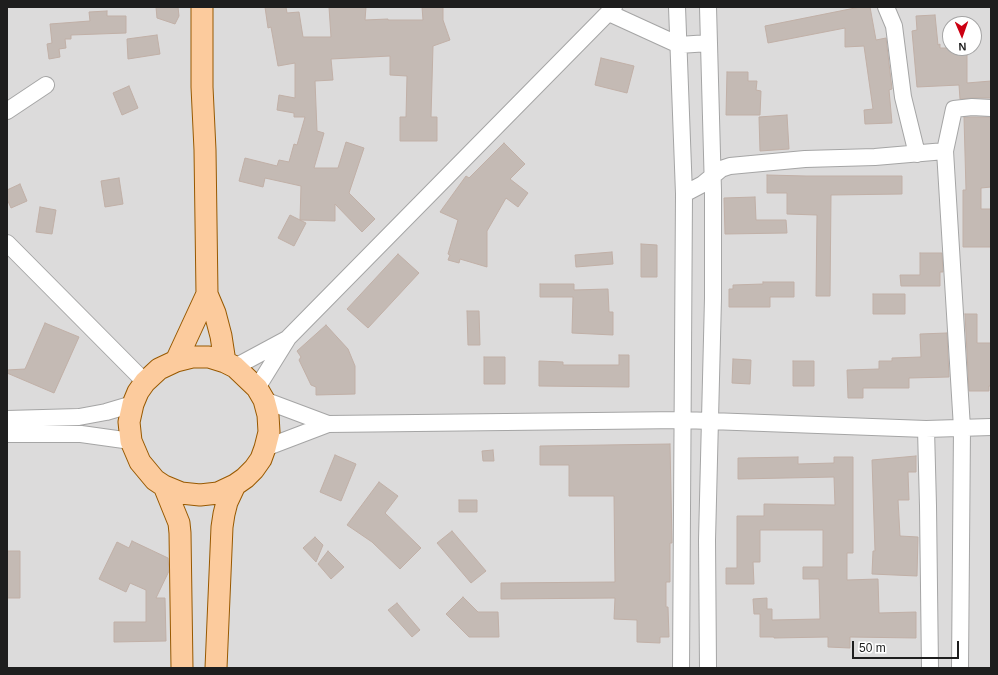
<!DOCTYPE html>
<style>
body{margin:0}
#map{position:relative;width:998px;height:675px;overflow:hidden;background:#efebe4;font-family:Helvetica,sans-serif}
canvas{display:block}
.frame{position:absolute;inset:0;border:8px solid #1e1e1e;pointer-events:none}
.north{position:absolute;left:942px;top:16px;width:40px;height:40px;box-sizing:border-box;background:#fff;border:1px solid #a5a5a5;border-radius:50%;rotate:178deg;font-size:11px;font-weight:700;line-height:16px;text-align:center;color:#1e1e1e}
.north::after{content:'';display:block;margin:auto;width:14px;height:18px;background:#cc0012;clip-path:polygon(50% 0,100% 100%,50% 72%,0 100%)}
.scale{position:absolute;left:852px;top:641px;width:107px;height:18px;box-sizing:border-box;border:2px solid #1e1e1e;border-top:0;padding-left:5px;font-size:12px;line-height:14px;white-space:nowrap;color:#1e1e1e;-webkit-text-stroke:3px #fff;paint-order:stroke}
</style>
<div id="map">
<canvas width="998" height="675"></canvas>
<div class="frame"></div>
<div class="north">N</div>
<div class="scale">50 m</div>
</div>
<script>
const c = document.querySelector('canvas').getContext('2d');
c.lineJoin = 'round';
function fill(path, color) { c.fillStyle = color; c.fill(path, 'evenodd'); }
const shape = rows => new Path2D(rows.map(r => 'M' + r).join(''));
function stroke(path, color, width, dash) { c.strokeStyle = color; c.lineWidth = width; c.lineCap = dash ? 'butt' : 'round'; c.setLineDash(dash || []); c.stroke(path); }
fill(shape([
 [7,7,991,7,991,668,7,668],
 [950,24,974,24,974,48,950,48]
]), '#dcdbdb');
const building = shape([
 [156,7,178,7,179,16,175,24,157,18,156,7],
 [265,7,286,7,287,13,299,12,303,37,331,37,329,7,366,7,365,20,388,19,388,20,423,20,422,7,443,7,443,20,450,40,433,46,431,117,437,117,437,141,400,141,400,117,406,117,407,76,390,75,390,56,331,59,333,80,315,81,317,131,324,133,314,168,338,168,346,142,364,148,349,193,375,219,362,232,335,204,335,221,300,220,306,223,294,246,278,238,290,215,300,220,301,186,265,178,263,187,239,181,245,158,277,166,279,160,289,162,294,144,297,145,305,117,294,117,294,113,277,110,279,95,295,98,295,63,278,66,271,27,268,28,265,7],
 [860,7,870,7,876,40,886,38,892,89,889,90,892,123,865,124,864,110,873,109,864,46,845,47,845,28,768,43,765,26,860,7],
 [107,11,107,16,126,16,126,33,71,35,71,39,65,39,66,48,59,49,60,57,49,59,47,44,52,43,50,24,90,21,89,12,107,11],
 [935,15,938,45,940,44,940,48,967,48,967,83,991,81,991,98,972,98,960,99,959,85,917,87,912,31,917,30,916,16,935,15],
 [157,35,160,54,128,59,127,39,157,35],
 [601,58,634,66,627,93,595,85,601,58],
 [727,72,748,72,748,81,757,81,756,90,761,91,760,115,726,115,727,72],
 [129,86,138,108,122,115,113,93,129,86],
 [787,115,789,149,760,151,759,117,787,115],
 [964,117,991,117,991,187,981,188,981,209,991,209,991,247,963,247,963,190,966,190,964,117],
 [504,143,525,164,510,179,528,193,518,207,506,198,487,231,487,267,460,259,459,263,448,260,450,255,448,254,458,220,440,212,466,176,469,178,504,143],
 [767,175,806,176,902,176,902,194,831,195,830,296,816,296,817,215,787,214,787,193,767,193,767,175],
 [119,178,123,204,105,207,101,181,119,178],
 [20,184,27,201,11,208,7,199,7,190,20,184],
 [755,197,756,220,786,220,787,233,725,234,724,198,755,197],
 [40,207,56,210,52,234,36,232,40,207],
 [641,244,657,245,657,277,641,277,641,244],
 [612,252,613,264,576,267,575,255,612,252],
 [920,253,942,253,943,272,940,272,940,286,901,286,900,275,920,275,920,253],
 [398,254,419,273,368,328,347,309,398,254],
 [763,282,794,282,794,297,770,297,770,307,729,307,729,289,733,289,733,285,763,284,763,282],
 [540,284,574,284,574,290,608,289,609,312,613,312,613,335,572,333,573,297,540,297,540,284],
 [873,294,905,294,905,314,873,314,873,294],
 [467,311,479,311,480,345,468,345,467,311],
 [965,314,977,314,977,343,991,343,991,386,989,386,989,391,969,391,965,314],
 [45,323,79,337,54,393,7,373,7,370,25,369,45,323],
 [326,325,348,349,355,366,355,394,316,395,316,387,311,385,299,360,301,357,297,351,326,325],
 [947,333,949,377,909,378,909,388,863,388,863,398,848,398,847,370,879,369,879,361,892,361,892,358,921,357,920,334,947,333],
 [619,355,629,355,629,387,539,386,539,361,563,362,563,365,619,365,619,355],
 [484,357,505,357,505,384,484,384,484,357],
 [733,359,751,360,750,384,732,383,733,359],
 [793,361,814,361,814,386,793,386,793,361],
 [670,444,672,543,670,543,670,582,666,582,666,607,668,607,669,637,660,637,660,643,637,642,637,620,614,619,615,598,501,599,501,583,615,582,614,496,569,496,569,465,540,465,540,446,670,444],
 [493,450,494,461,483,461,482,451,493,450],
 [335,455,356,464,341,501,320,492,335,455],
 [916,456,916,472,908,472,909,500,898,500,900,536,918,537,917,576,872,574,873,551,875,551,872,460,916,456],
 [798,457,798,464,834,463,834,457,853,457,853,553,847,553,847,580,878,579,879,613,916,612,916,638,850,637,850,648,828,647,828,637,774,638,774,637,760,637,760,614,754,614,753,599,767,598,767,609,772,609,772,620,820,619,819,579,803,579,803,567,823,567,823,530,760,530,760,562,753,562,754,584,726,584,726,568,737,568,737,516,764,516,764,504,835,505,834,477,738,479,738,458,798,457],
 [379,482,398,496,385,513,421,548,400,569,372,542,347,525,379,482],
 [459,500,477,500,477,512,459,512,459,500],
 [452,531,486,571,471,583,437,543,452,531],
 [315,537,323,545,316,562,303,548,315,537],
 [132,541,168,558,169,571,156,598,165,598,166,641,114,642,114,622,146,622,146,590,130,583,126,592,99,579,117,542,129,548,132,541],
 [7,551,20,551,20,598,7,598,7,551],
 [328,551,344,567,331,579,318,564,328,551],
 [463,597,478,612,498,612,499,637,469,637,446,614,463,597],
 [397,603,420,630,412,637,388,610,397,603]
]);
fill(building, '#c4bab4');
stroke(building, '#c1b0a7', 1);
const minor = shape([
 [677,7,684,194,681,668],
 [708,7,713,191,713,298,707,540,708,668],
 [886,7,894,26,903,97,917,154],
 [609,13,679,45,709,43],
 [7,111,46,85],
 [684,194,703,184,721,169,730,166,805,159,875,157,945,151],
 [7,243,145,382],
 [235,367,287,339],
 [257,388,288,338,614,7],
 [264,400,328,424],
 [7,419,79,417,106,412,133,404],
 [926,429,928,506,930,668],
 [7,434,81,434,131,441],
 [265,448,328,424,683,420,926,429,991,427],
 [960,668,962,428,945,151,954,109,972,107,991,108]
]);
const major = shape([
 [202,7,202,87,205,150,207,294,215,313,221,336,225,362],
 [176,361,207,294],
 [164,486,179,523,180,533,182,668],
 [216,668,222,527,224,514,227,502,235,485,245,478,254,469,261,459,265,448,269,432,268,415,264,400,257,388,235,367,225,362,209,357,192,357,176,361,159,369,145,382,138,392,133,404,129,422,131,441,140,462,155,480,164,486,181,493,200,495,218,493,235,485]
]);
stroke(minor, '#a5a5a5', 18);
stroke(major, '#985900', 23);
stroke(minor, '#fff', 16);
stroke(major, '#fccb9d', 21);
</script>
